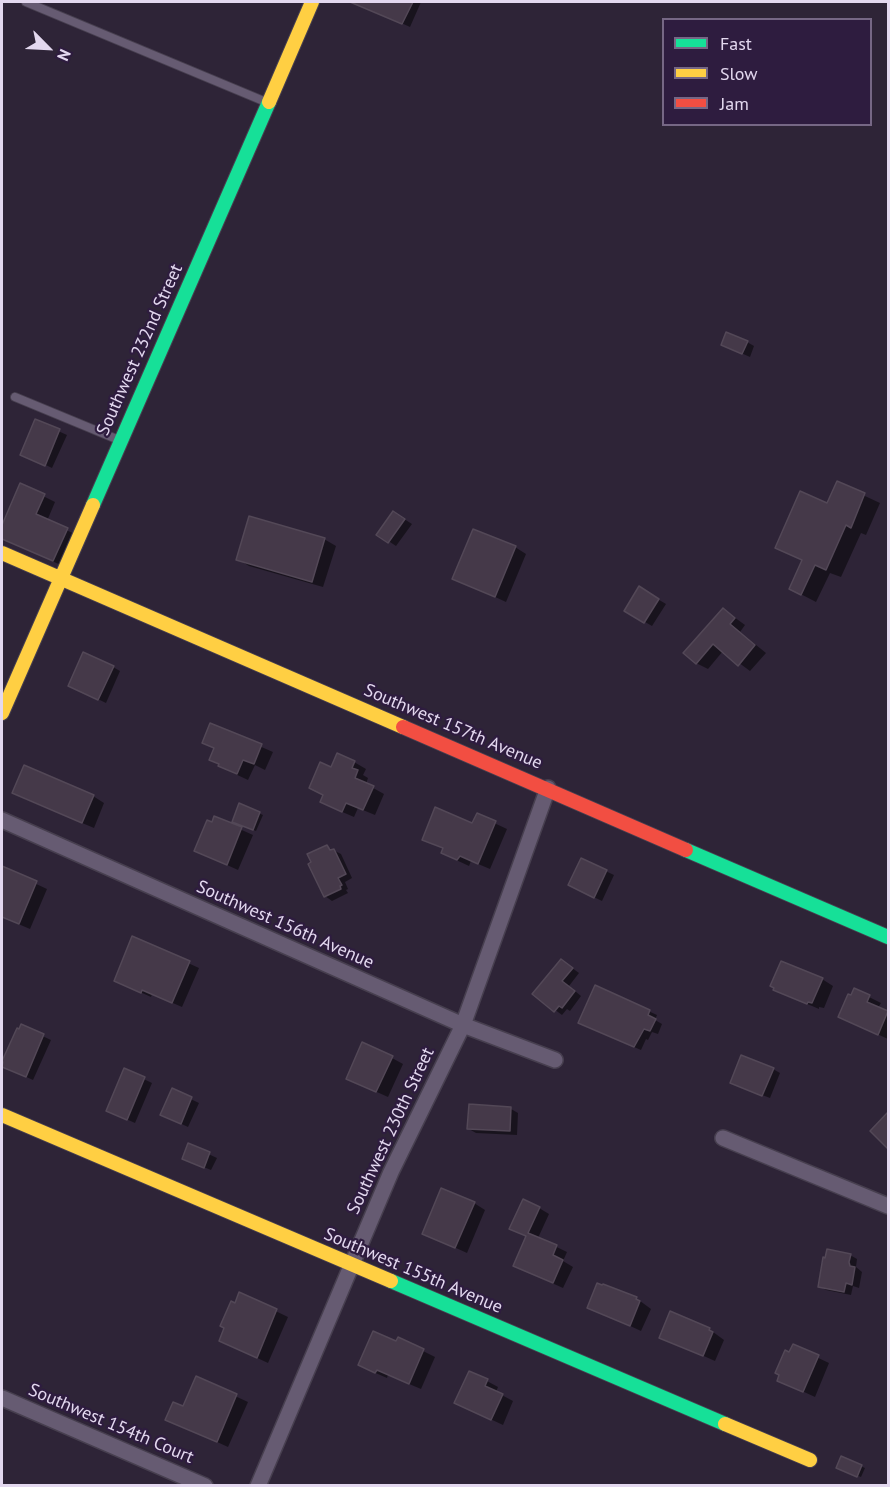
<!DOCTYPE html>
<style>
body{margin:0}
#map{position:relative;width:890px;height:1487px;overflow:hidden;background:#2e2437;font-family:"PT Sans",sans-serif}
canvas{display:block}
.frame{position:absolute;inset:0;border:3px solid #e3d8ef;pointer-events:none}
.legend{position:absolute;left:662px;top:18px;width:210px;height:108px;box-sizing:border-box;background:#2e1c3f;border:2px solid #766785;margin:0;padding:8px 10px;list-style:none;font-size:18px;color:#e3d8ef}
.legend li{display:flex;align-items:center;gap:12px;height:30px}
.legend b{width:30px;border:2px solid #766785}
.north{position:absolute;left:18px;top:18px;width:60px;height:60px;-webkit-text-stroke:4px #2e1c3f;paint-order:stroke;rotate:114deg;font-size:16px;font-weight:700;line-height:24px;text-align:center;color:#e3d8ef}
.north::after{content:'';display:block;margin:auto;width:21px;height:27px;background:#e3d8ef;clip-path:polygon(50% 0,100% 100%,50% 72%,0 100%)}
</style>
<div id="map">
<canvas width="890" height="1487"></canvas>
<div class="frame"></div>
<ul class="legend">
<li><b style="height:8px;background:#16e098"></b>Fast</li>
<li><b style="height:8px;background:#ffcf43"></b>Slow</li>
<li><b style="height:8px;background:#f24e42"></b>Jam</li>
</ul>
<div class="north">N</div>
</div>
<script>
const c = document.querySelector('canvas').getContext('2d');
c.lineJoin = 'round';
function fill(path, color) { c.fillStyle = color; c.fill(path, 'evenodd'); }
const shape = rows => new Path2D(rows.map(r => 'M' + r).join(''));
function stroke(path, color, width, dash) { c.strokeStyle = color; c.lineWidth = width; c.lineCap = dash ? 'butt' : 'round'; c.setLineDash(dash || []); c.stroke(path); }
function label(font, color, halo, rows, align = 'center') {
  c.font = font + ' "PT Sans",sans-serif'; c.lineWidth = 4.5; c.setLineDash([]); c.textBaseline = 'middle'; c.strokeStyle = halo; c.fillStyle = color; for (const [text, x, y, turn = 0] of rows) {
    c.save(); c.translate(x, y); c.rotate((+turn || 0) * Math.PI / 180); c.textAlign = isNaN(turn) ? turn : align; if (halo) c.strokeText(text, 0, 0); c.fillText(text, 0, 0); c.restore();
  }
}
fill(shape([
 [374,2,421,2,410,27,371,9],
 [747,342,754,346,750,357,730,348],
 [36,421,67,435,52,468,27,456],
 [837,483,880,503,866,535,861,533,841,577,830,573,816,602,791,589,803,561,777,547,828,505],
 [21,485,55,502,47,521,79,536,65,567,2,538,2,529],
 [401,517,412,524,396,546,378,534],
 [324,539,336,546,323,587,249,566,238,559],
 [515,547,526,554,506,602,454,578],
 [639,588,666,604,652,626,626,611],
 [723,609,745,625,740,632,766,653,750,671,723,651,708,669,696,663],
 [113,667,120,671,106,703,77,689],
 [211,725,273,752,265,770,255,765,248,780,231,772,211,759,215,749,204,742],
 [354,762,366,769,363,775,368,778,366,784,384,794,375,815,358,808,354,817,333,808,332,769],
 [93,796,104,803,94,828,25,799],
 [240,805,263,815,256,831,237,823],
 [477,815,507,829,490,869,471,861,469,866,454,859,443,853,444,849,424,839,473,825],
 [215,818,253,835,238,870,196,851],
 [327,847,341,854,352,878,345,882,348,889,346,890,348,893,332,901,325,896],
 [582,860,614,875,602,901,577,889],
 [2,868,47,889,30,929,2,917],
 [133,938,199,968,182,1007,152,994,151,997,116,981],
 [568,965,579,973,569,986,581,996,570,1011,567,1009,562,1015,534,994],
 [822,979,833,986,824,1008,819,1007,819,1009,775,990],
 [596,987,657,1015,655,1020,662,1024,658,1034,652,1032,648,1040,646,1039,641,1050,587,1027],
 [855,990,881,1003,878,1008,888,1013,888,1039,851,1022,852,997],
 [21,1026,51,1040,33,1080,11,1070],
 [392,1058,403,1064,388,1097,359,1084],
 [773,1069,780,1073,770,1098,739,1086],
 [125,1070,152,1083,135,1123,115,1114],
 [172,1090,199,1103,188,1127,169,1118],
 [511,1109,518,1113,517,1135,476,1133,469,1129],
 [189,1145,217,1158,211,1170,191,1162],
 [474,1203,485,1210,467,1253,423,1233],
 [539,1208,549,1214,538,1238,567,1252,563,1261,573,1267,563,1288,525,1271,528,1237,521,1234],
 [850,1255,857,1259,856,1267,862,1272,859,1288,853,1286,851,1295,826,1290,819,1286],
 [240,1294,288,1317,268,1363,221,1341],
 [636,1298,651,1309,641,1331,589,1307],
 [709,1329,724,1340,715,1361,661,1337],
 [399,1339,435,1357,421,1389,388,1375,387,1378,371,1371],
 [793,1346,829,1363,815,1397,778,1380],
 [196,1378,248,1402,228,1447,167,1419,183,1408],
 [487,1381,498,1387,496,1392,513,1401,503,1425,456,1403],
 [842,1458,865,1468,861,1477,841,1469]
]), '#0007');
const building = shape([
 [350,2,413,2,402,24,350,2],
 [726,332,748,341,742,354,721,345,726,332],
 [35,419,60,429,45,466,20,455,35,419],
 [837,481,865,493,851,528,846,525,826,570,815,565,801,595,789,589,802,560,775,548,800,491,827,503,837,481],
 [20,483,45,494,36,514,68,528,53,561,2,539,2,525,20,483],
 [393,511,405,519,388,543,376,535,393,511],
 [249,516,325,538,312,582,236,560,249,516],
 [473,529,516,546,495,597,452,579,473,529],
 [639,586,659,599,644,623,624,611,639,586],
 [723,608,735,618,730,624,755,645,738,666,713,644,696,664,683,653,723,608],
 [83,652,114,666,98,700,68,686,83,652],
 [210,723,262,744,254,764,243,760,237,774,218,766,219,764,209,760,214,748,202,743,210,723],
 [337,753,355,761,352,768,358,770,355,778,374,786,363,810,346,803,342,812,320,802,323,795,309,788,320,762,331,767,337,753],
 [24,765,94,795,82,823,12,793,24,765],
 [239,803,260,812,253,830,232,822,239,803],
 [435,807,472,823,477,813,496,821,478,864,460,856,457,860,441,853,443,848,422,840,435,807],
 [214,816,242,827,227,865,194,851,207,820,212,822,214,816],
 [327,845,330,850,334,849,346,874,338,878,342,885,340,886,341,889,324,897,308,864,311,862,307,854,327,845],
 [581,858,607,870,594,898,568,885,581,858],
 [2,866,37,881,19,924,2,917,2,866],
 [132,936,190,961,172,1003,142,990,141,993,114,981,132,936],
 [561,959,573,968,562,981,575,991,562,1008,559,1006,554,1012,532,994,561,959],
 [781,961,823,978,812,1003,808,1002,807,1004,773,990,774,988,770,986,781,961],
 [595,985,650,1010,648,1015,656,1019,650,1031,644,1029,634,1047,578,1023,595,985],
 [854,988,870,995,867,1002,888,1011,878,1035,838,1017,848,994,851,995,854,988],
 [21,1024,44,1034,26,1077,2,1067,3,1062,2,1061,17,1028,19,1029,21,1024],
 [362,1042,393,1056,376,1092,346,1079,362,1042],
 [741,1055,774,1068,762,1096,730,1083,741,1055],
 [124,1068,145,1077,127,1120,106,1111,124,1068],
 [172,1088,192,1097,181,1124,160,1115,172,1088],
 [469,1104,511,1107,510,1131,467,1129,469,1104],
 [888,1112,888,1149,870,1131,888,1112],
 [188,1143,210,1152,204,1168,182,1159,188,1143],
 [441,1188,475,1202,455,1248,422,1234,441,1188],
 [523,1199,540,1207,528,1233,557,1245,553,1255,563,1260,553,1283,513,1266,526,1236,509,1229,523,1199],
 [827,1249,851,1254,849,1262,850,1266,855,1267,852,1285,846,1283,844,1292,818,1287,823,1257,825,1258,827,1249],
 [597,1283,602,1285,603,1284,637,1297,636,1299,640,1301,630,1326,587,1308,597,1283],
 [239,1292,277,1309,257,1358,219,1341,224,1328,220,1326,231,1301,235,1303,239,1292],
 [670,1311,710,1328,709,1330,713,1332,703,1356,659,1338,670,1311],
 [373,1331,396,1341,398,1337,424,1349,409,1384,377,1370,375,1373,358,1365,373,1331],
 [793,1344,819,1355,803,1392,777,1381,779,1375,775,1373,785,1350,789,1352,793,1344],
 [469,1371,488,1379,485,1386,503,1394,491,1420,454,1403,469,1371],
 [196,1376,237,1394,217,1442,165,1420,173,1402,183,1406,196,1376],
 [841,1456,862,1465,857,1477,836,1468,841,1456]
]);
fill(building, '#453949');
stroke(building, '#534857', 1.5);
const lane = shape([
 [26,2,266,102],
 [15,397,119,440]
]);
const street = shape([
 [2,820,463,1025,555,1060],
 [723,1138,888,1206],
 [2,1398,205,1486],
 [258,1486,391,1172,463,1025,548,788]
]);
const fast = shape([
 [93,505,269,102],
 [686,850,888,937],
 [391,1281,725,1424]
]);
const slow = shape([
 [269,102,312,2],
 [2,553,403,727],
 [2,713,93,505],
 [2,1115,391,1281],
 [725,1424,810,1460]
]);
const jam = shape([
 [403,727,686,850]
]);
stroke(lane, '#473f4f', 10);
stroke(street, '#473f4f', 18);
stroke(fast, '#473f4f', 16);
stroke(slow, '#473f4f', 16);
stroke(jam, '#473f4f', 16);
stroke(lane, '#665b72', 8);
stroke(street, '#665b72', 15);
stroke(fast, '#16e098', 14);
stroke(slow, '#ffcf43', 14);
stroke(jam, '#f24e42', 14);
label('18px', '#e3d8ef', '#2e1c3f', [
 ["Southwest 232nd Street",140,350,-66],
 ["Southwest 157th Avenue",453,727,23],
 ["Southwest 156th Avenue",285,925,24],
 ["Southwest 230th Street",391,1131,-65],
 ["Southwest 155th Avenue",413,1271,23],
 ["Southwest 154th Court",111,1424,23]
]);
</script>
